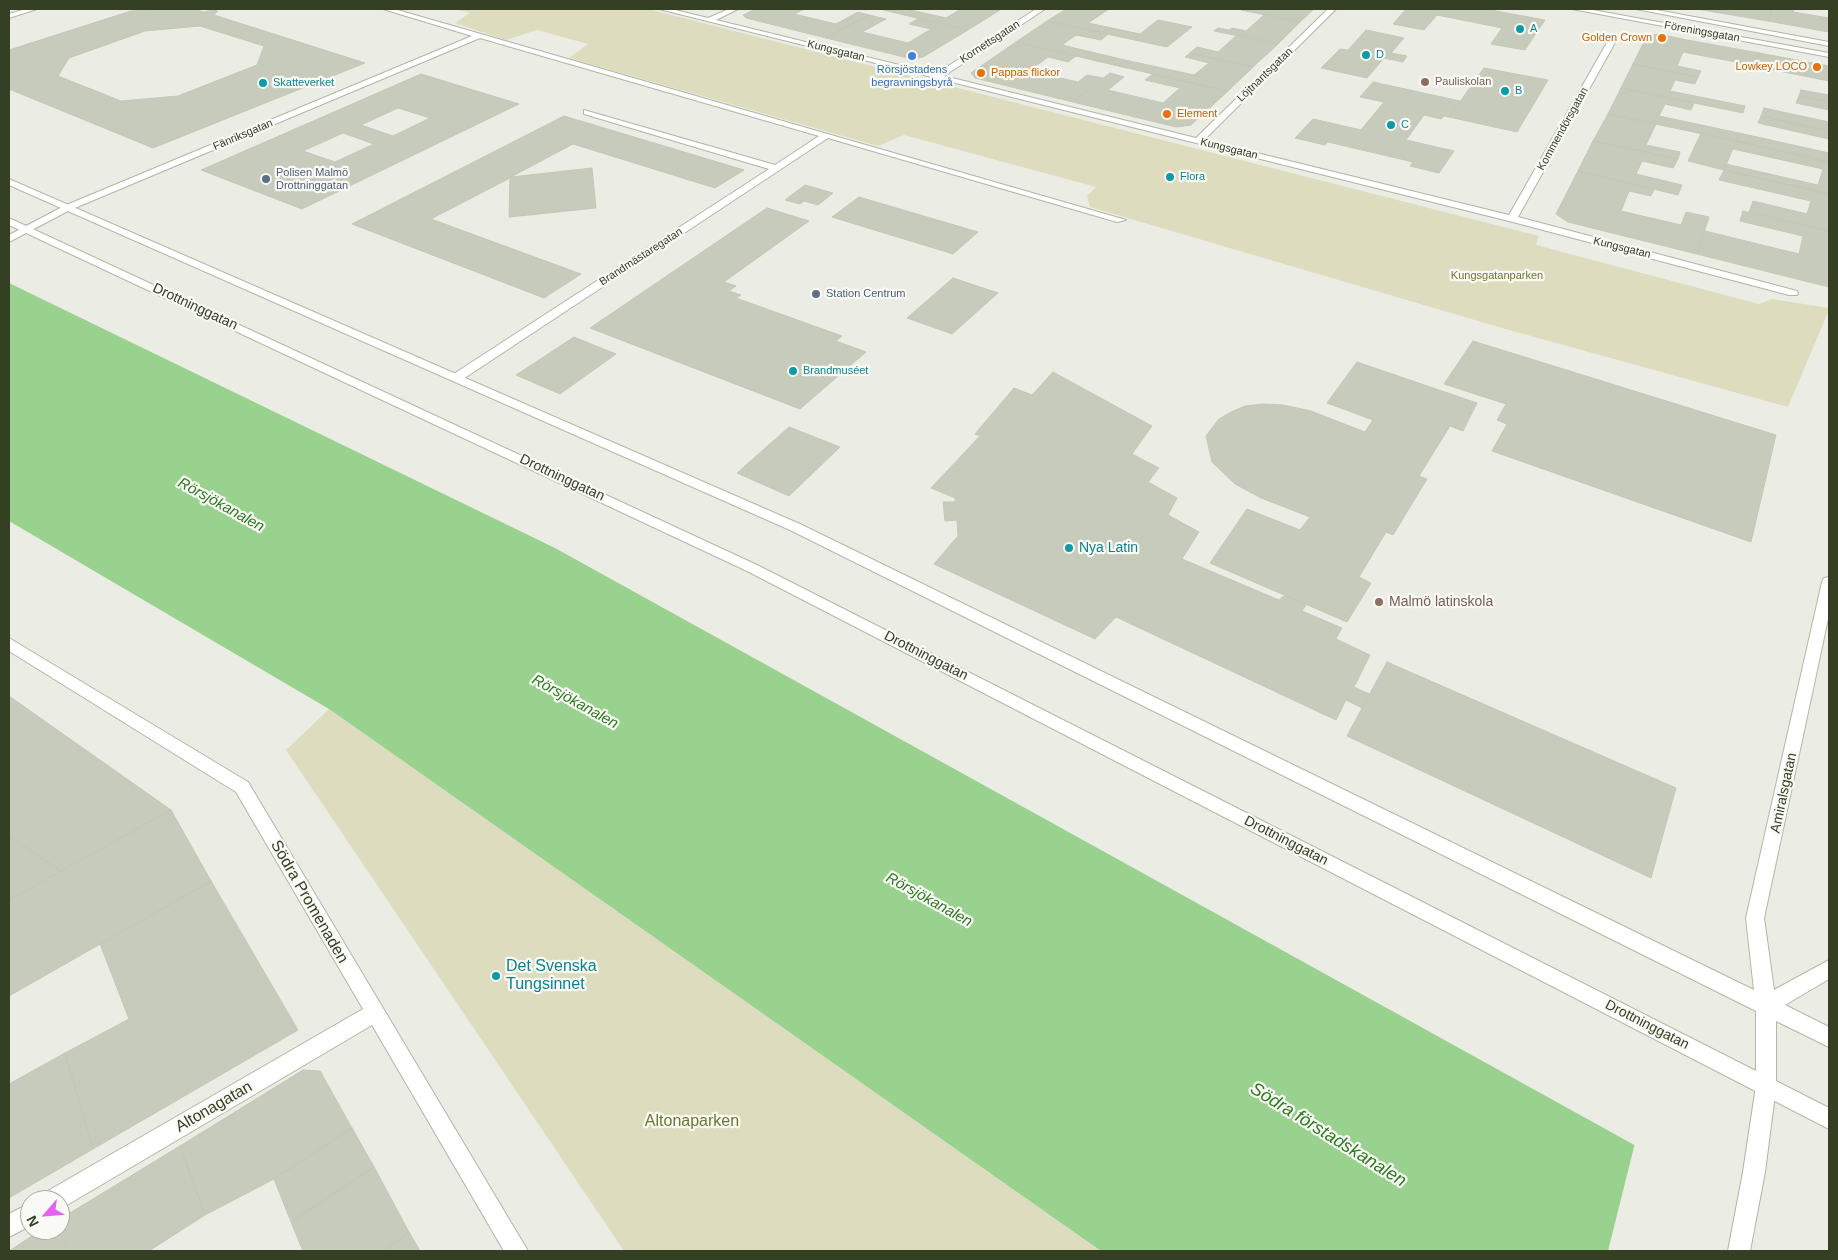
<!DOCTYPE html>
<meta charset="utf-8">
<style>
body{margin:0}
#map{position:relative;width:1838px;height:1260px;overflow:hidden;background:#ebede4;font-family:Helvetica,sans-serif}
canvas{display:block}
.frame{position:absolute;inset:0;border:10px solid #343f24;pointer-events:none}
.north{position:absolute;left:20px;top:1190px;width:50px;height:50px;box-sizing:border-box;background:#f9faf5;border:1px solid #aaafa1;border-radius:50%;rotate:243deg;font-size:14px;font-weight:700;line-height:20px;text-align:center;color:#343f24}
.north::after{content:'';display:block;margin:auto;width:18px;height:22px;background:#e561ef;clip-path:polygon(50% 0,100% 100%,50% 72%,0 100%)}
</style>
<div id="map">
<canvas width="1838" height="1260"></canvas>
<div class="frame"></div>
<div class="north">N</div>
</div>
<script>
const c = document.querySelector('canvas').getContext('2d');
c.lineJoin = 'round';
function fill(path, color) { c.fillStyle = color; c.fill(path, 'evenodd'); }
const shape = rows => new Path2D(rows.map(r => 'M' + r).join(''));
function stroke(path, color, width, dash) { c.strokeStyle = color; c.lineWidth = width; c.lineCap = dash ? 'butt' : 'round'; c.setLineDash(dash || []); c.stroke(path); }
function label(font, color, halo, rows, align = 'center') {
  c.font = font + ' Helvetica,sans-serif'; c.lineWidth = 4.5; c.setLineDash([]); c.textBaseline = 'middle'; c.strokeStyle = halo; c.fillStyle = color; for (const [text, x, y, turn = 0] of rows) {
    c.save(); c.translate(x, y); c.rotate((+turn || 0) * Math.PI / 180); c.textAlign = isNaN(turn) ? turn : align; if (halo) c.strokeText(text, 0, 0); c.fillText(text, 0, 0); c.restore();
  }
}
fill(shape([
 [455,9,648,9,1539,236,1536,245,1759,304,1772,299,1829,308,1829,310,1788,407,1502,328,1090,207,1087,196,1096,187,904,135,878,146,569,58,588,44,537,30,506,40,455,23,470,13],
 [329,709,1101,1251,624,1251,286,750]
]), '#dedcbe');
fill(shape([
 [9,283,555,548,1826,1251,1101,1251,329,709,9,521]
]), '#99d18e');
fill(shape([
 [1635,1143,1828,1249,1829,1251,1608,1251]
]), '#ebede4');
const building = shape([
 [161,9,194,9,203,12,213,10,218,11,214,15,365,63,153,148,9,89,9,50,131,11,161,9],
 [200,26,264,46,257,65,178,96,121,101,58,76,69,58,145,31,200,26],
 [756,9,805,9,794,14,836,24,858,12,869,15,826,38,746,18,743,15,756,9],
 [885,9,906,9,946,18,961,9,1000,10,968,30,883,10,885,9],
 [1066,9,1109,9,1088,23,1140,34,1158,20,1192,27,1167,47,1047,21,1066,9],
 [1243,9,1314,9,1300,22,1241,10,1243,9],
 [1406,9,1485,9,1545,20,1525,50,1491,44,1502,28,1437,15,1424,30,1393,24,1406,9],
 [1696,9,1772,9,1768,21,1696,9],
 [1772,9,1794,9,1793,12,1829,18,1829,32,1768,21,1772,9],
 [869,15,886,19,862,32,908,43,931,29,909,24,919,18,968,30,923,57,912,59,826,38,869,15],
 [1264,15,1300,22,1278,44,1214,31,1218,28,1229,30,1232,28,1246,31,1264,15],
 [1047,21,1108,34,1101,40,1076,35,1062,45,1125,60,1118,66,1016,42,1047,21],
 [1366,30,1404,38,1391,53,1407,56,1403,62,1384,58,1367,78,1321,68,1340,49,1348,50,1366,30],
 [1659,34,1687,40,1759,53,1752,72,1734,69,1736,62,1683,52,1677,66,1701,71,1698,77,1633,64,1647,36,1659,34],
 [1237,35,1278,44,1253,67,1190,53,1197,47,1218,52,1237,35],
 [1016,42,1076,56,1068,62,1048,57,1029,71,1078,82,1087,75,1103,78,1073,102,975,78,971,73,1016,42],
 [1190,53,1253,67,1228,91,1118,66,1125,60,1194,75,1209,63,1185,57,1190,53],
 [1759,53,1829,66,1829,81,1754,66,1759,53],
 [1633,64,1698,77,1695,84,1675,80,1670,91,1745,106,1743,113,1621,88,1633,64],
 [1484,68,1548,80,1517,132,1449,117,1484,68],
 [1110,73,1124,77,1108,90,1163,103,1180,88,1145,80,1153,74,1228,91,1191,125,1176,127,1073,102,1110,73],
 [421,74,519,104,302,209,201,170,421,74],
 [398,108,430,118,393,136,361,125,398,108],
 [343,133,374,144,335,162,303,151,343,133],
 [1373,82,1460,101,1449,117,1444,116,1441,119,1424,115,1406,140,1454,151,1439,173,1410,166,1413,162,1328,142,1325,145,1295,138,1313,119,1361,130,1384,102,1360,97,1373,82],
 [1621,88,1694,103,1691,110,1665,104,1659,116,1739,133,1736,141,1608,114,1621,88],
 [1801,90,1829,95,1829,102,1799,96,1801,90],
 [1799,96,1829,102,1829,110,1796,103,1799,96],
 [1764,108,1829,122,1829,131,1761,116,1764,108],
 [1608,114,1656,124,1646,145,1680,152,1678,159,1593,141,1608,114],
 [564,116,744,170,715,188,573,144,511,177,592,168,596,208,509,217,510,178,431,219,581,274,544,298,352,224,564,116],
 [1761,116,1829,131,1829,139,1758,123,1761,116],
 [1701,133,1736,141,1724,170,1688,161,1701,133],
 [1739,133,1829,153,1829,162,1736,141,1739,133],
 [1593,141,1678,159,1673,168,1642,161,1636,174,1682,185,1678,195,1578,171,1593,141],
 [1736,141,1829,162,1829,194,1724,170,1726,164,1818,185,1823,169,1733,149,1736,141],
 [1724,170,1829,194,1829,231,1749,212,1753,201,1807,214,1811,201,1719,180,1724,170],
 [1578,171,1654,189,1651,196,1629,191,1621,211,1681,225,1686,212,1709,217,1697,254,1568,222,1556,214,1578,171],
 [805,185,833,193,818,205,804,201,800,204,785,200,805,185],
 [859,197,978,232,953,254,832,217,859,197],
 [767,208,809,221,724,282,736,286,729,291,741,295,736,298,842,336,836,341,866,352,800,409,590,328,767,208],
 [1743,211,1829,231,1829,287,1697,254,1705,231,1799,254,1803,236,1740,221,1743,211],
 [953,278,998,293,952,334,907,318,953,278],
 [574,337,616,354,560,394,516,375,574,337],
 [1473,341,1776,435,1751,542,1492,451,1507,424,1497,420,1506,404,1444,384,1473,341],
 [1357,362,1477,403,1463,431,1450,426,1419,476,1427,479,1393,535,1386,532,1359,577,1371,583,1347,622,1210,563,1247,509,1300,530,1310,517,1261,498,1235,484,1212,462,1206,436,1219,419,1231,412,1245,406,1263,404,1283,405,1311,411,1365,432,1373,420,1327,403,1357,362],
 [1053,372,1152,426,1132,454,1159,468,1148,482,1177,498,1168,515,1199,532,1182,559,1279,600,1285,595,1306,605,1302,611,1342,628,1336,639,1370,655,1354,687,1369,694,1362,708,1346,700,1336,720,1116,617,1095,639,934,564,958,536,957,520,945,521,943,502,955,502,955,498,931,488,980,436,975,434,1014,388,1032,395,1053,372],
 [789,427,840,447,789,496,737,473,789,427],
 [1387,662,1676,788,1651,878,1347,736,1387,662],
 [9,696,171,810,61,871,9,836,9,696],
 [171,810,211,881,9,996,9,900,171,810],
 [9,836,61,871,9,900,9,836],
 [211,881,298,1030,93,1149,65,1053,129,1019,100,944,211,881],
 [65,1053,93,1149,9,1198,9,1084,65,1053],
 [303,1070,320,1071,352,1128,274,1179,205,1215,180,1146,303,1070],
 [352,1128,374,1167,291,1222,274,1179,352,1128],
 [180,1146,205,1215,149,1251,67,1251,60,1219,180,1146],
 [374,1167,409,1232,383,1251,303,1251,291,1222,374,1167],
 [60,1227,67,1251,9,1251,41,1230,60,1230,60,1227],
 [409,1232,420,1251,383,1251,409,1232]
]);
fill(building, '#c7cbbc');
stroke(building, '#c3c7b7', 1);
const minor = shape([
 [26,9,37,9,9,18,9,14,26,9],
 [383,9,394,9,1126,220,1117,222,828,138,460,381,452,381,452,375,769,169,584,114,584,110,775,165,819,136,480,38,70,210,9,242,9,235,64,206,472,36,383,9],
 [659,9,671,9,708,18,729,9,738,9,716,20,936,74,1036,9,1045,9,944,76,1196,138,1328,9,1336,9,1204,140,1509,215,1609,39,1616,37,1617,39,1518,217,1797,291,1798,293,1797,295,1789,295,1509,221,659,9],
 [9,638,248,782,528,1251,504,1251,372,1025,62,1208,60,1209,60,1200,43,1200,46,1192,363,1009,236,792,9,651,9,638],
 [1766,1076,1773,1079,1776,1086,1765,1172,1750,1251,1728,1251,1743,1172,1756,1086,1759,1079,1766,1076],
 [30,1203,30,1226,9,1237,9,1214,30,1203]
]);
const tertiary = shape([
 [1572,9,1587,9,1829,53,1829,57,1572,9],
 [1636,9,1651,9,1829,42,1829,46,1636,9]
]);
const secondary = shape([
 [9,179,800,524,1754,990,1746,918,1822,582,1824,578,1829,577,1829,614,1764,918,1774,990,1829,960,1829,979,1785,1005,1829,1027,1829,1047,1776,1021,1776,1081,1829,1108,1829,1129,747,571,9,225,9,218,757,565,1756,1071,1756,1011,790,530,9,185,9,179]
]);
stroke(minor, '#b0b5a7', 2);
stroke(tertiary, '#b0b5a7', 2);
stroke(secondary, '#b2b9a3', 2);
fill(minor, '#fff');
fill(tertiary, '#fff');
fill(secondary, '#fff');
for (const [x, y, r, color] of [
 [1520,29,5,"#0f9aa8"],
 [1662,38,5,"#e8710a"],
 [1366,55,5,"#0f9aa8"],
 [912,56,5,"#3f7fe0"],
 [1817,67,5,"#e8710a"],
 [981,73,5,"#e8710a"],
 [1425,82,5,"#8d6e63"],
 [263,83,5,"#0f9aa8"],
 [1505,91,5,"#0f9aa8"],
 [1167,114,5,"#e8710a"],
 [1391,125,5,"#0f9aa8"],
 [1170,177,5,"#0f9aa8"],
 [266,179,5,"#5c6f8a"],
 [816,294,5,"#5c6f8a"],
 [793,371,5,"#0f9aa8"],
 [1069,548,5,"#0f9aa8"],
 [1379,602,5,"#8d6e63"],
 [496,976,5,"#0f9aa8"]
]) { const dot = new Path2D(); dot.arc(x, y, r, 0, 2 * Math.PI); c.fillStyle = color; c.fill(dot); stroke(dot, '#f9faf5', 2); }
label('11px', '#0d838f', '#f9faf5', [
 ["A",1530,29],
 ["D",1376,55],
 ["Skatteverket",273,83],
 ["B",1515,91],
 ["C",1401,125],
 ["Flora",1180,177],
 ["Brandmuséet",803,371]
], 'left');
label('11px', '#343f24', '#f9faf5', [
 ["Föreningsgatan",1702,32,10],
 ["Kornettsgatan",990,42,-33],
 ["Kungsgatan",836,51,14],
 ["Löjtnantsgatan",1265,75,-44],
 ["Kommendörsgatan",1563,129,-61],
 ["Fänriksgatan",243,135,-23],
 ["Kungsgatan",1229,149,14],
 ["Kungsgatan",1622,248,14],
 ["Brandmästaregatan",641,257,-33]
]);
label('11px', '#c56008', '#f9faf5', [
 ["Golden Crown",1652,38],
 ["Lowkey LOCO",1807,67],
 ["Pappas flickor",991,73,"left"],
 ["Element",1177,114,"left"]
], 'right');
label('11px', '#366cbe', '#f9faf5', [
 ["Rörsjöstadens",912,70],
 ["begravningsbyrå",912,83]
]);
label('11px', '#785e54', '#f9faf5', [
 ["Pauliskolan",1435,82]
], 'left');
label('11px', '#4e5e75', '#f9faf5', [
 ["Polisen Malmö",276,173],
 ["Drottninggatan",276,186],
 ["Station Centrum",826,294]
], 'left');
label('11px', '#70752f', '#f9faf5', [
 ["Kungsgatanparken",1497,276]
]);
label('14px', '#343f24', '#f9faf5', [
 ["Drottninggatan",195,307,25],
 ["Drottninggatan",562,478,25],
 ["Drottninggatan",926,656,27],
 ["Amiralsgatan",1784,793,-78],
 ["Drottninggatan",1286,841,27],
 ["Drottninggatan",1647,1025,27]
]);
label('14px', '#0d838f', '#f9faf5', [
 ["Nya Latin",1079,548]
], 'left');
label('14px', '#785e54', '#f9faf5', [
 ["Malmö latinskola",1389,602]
], 'left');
label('italic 15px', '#2c7a1f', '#f9faf5', [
 ["Rörsjökanalen",221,505,29],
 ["Rörsjökanalen",575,702,29],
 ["Rörsjökanalen",929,900,29]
]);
label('16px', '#343f24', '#f9faf5', [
 ["Södra Promenaden",309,902,60],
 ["Altonagatan",214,1107,-30]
]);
label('16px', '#0d838f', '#f9faf5', [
 ["Det Svenska",506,967],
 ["Tungsinnet",506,985]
], 'left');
label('16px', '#70752f', '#f9faf5', [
 ["Altonaparken",692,1122]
]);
label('italic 18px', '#2c7a1f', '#f9faf5', [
 ["Södra förstadskanalen",1328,1135,32]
]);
</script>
